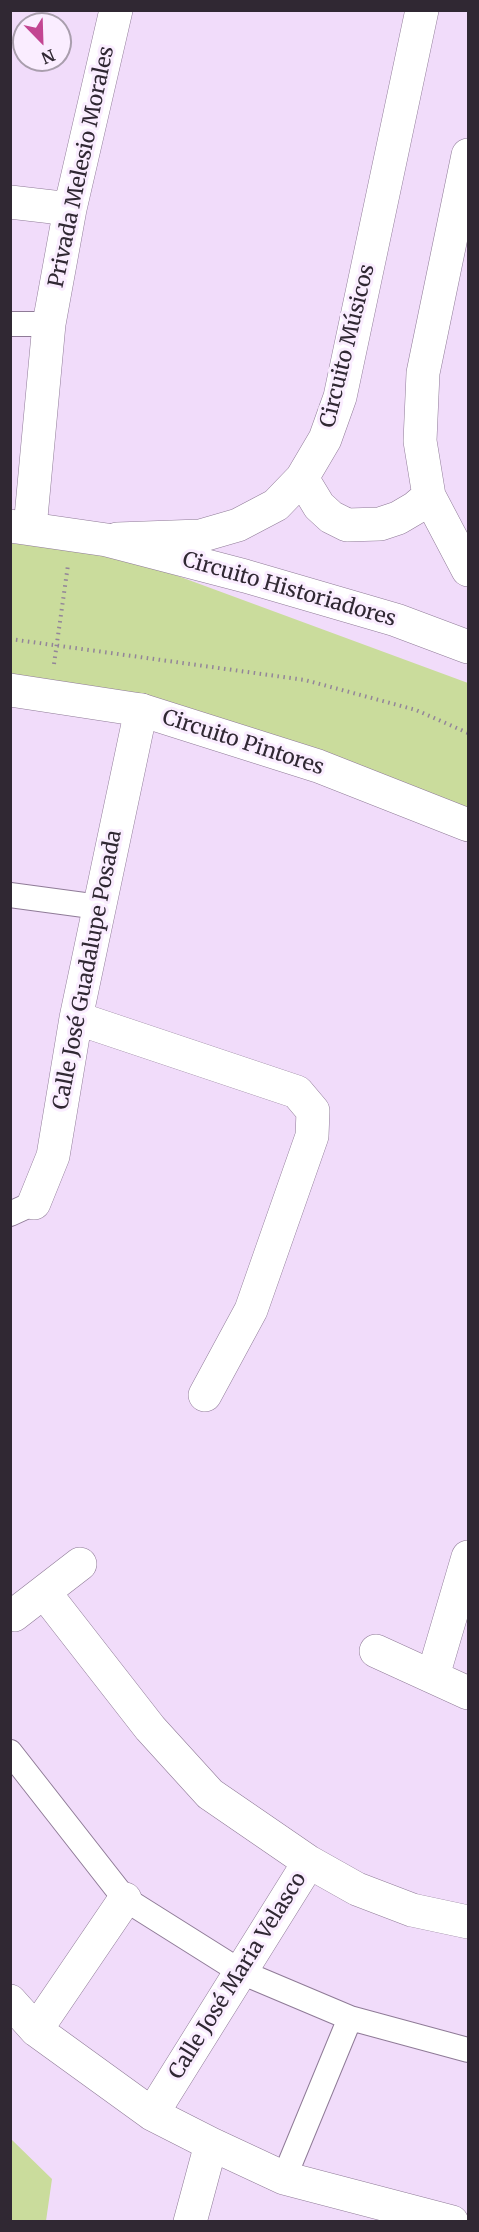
<!DOCTYPE html>
<meta charset="utf-8">
<style>
body{margin:0}
#map{position:relative;width:479px;height:2232px;overflow:hidden;background:#f1dcfa;font-family:Merriweather,serif}
canvas{display:block}
.frame{position:absolute;inset:0;border:12px solid #302833;pointer-events:none}
.north{position:absolute;left:12px;top:12px;width:60px;height:60px;box-sizing:border-box;background:#faedff;border:2px solid #a99ead;border-radius:50%;rotate:157deg;font-size:16px;font-weight:700;line-height:24px;text-align:center;color:#302833}
.north::after{content:'';display:block;margin:auto;width:21px;height:27px;background:#c34592;clip-path:polygon(50% 0,100% 100%,50% 72%,0 100%)}
</style>
<div id="map">
<canvas width="479" height="2232"></canvas>
<div class="frame"></div>
<div class="north">N</div>
</div>
<script>
const c = document.querySelector('canvas').getContext('2d');
c.lineJoin = 'round';
function fill(path, color) { c.fillStyle = color; c.fill(path, 'evenodd'); }
const shape = rows => new Path2D(rows.map(r => 'M' + r).join(''));
function stroke(path, color, width, dash) { c.strokeStyle = color; c.lineWidth = width; c.lineCap = dash ? 'butt' : 'round'; c.setLineDash(dash || []); c.stroke(path); }
function label(font, color, halo, rows, align = 'center') {
  c.font = font + ' Merriweather,serif'; c.lineWidth = 6; c.setLineDash([]); c.textBaseline = 'middle'; c.strokeStyle = halo; c.fillStyle = color; for (const [text, x, y, turn = 0] of rows) {
    c.save(); c.translate(x, y); c.rotate((+turn || 0) * Math.PI / 180); c.textAlign = isNaN(turn) ? turn : align; if (halo) c.strokeText(text, 0, 0); c.fillText(text, 0, 0); c.restore();
  }
}
fill(shape([
 [10,543,121,555,468,683,468,822,11,679],
 [11,2139,52,2179,46,2221,11,2221]
]), '#cadc9c');
const pedestrian = shape([
 [10,324,49,324],
 [10,895,99,907],
 [10,1214,34,1203],
 [10,1752,125,1899,241,1972,350,2018,468,2050],
 [284,2178,350,2018]
]);
const minor = shape([
 [10,202,70,209],
 [30,528,49,324,70,209,116,10],
 [76,1018,297,1092,313,1111,312,1136,251,1310,205,1395],
 [34,1203,53,1156,76,1018,141,710],
 [44,1592,150,1728,210,1794,309,1862,357,1889,412,1910,468,1922],
 [14,1615,80,1564],
 [376,1651,468,1693],
 [433,1676,468,1557],
 [10,2001,36,2030,152,2114,211,2144,284,2178,452,2222],
 [36,2030,125,1899],
 [152,2114,309,1862],
 [190,2222,211,2144]
]);
const tertiary = shape([
 [468,155,423,373,420,441,429,496,468,570],
 [302,478,319,506,331,517,347,525,380,524,398,518,415,508,429,496],
 [117,539,200,536,238,525,276,505,302,478,325,439,340,397,422,10]
]);
const secondary = shape([
 [10,526,107,540,245,576,396,620,468,647],
 [10,690,141,710,318,766,468,825]
]);
stroke(pedestrian, '#8f7b97', 26);
stroke(minor, '#8f7b97', 34);
stroke(tertiary, '#8f7b97', 34);
stroke(secondary, '#8f7b97', 34);
stroke(shape([
 [10,639,305,680,416,710,468,733],
 [54,664,68,565]
]), '#938599', 4, [1.5, 4.5]);
stroke(pedestrian, '#fff', 24);
stroke(minor, '#fff', 33);
stroke(tertiary, '#fff', 33);
stroke(secondary, '#fff', 33);
label('21px', '#302833', '#faedff', [
 ["Privada Melesio Morales",82,167,-78],
 ["Circuito Músicos",348,346,-76],
 ["Circuito Historiadores",289,590,16],
 ["Circuito Pintores",243,743,18],
 ["Calle José Guadalupe Posada",88,970,-79],
 ["Calle José Maria Velasco",238,1976,-58]
]);
</script>
